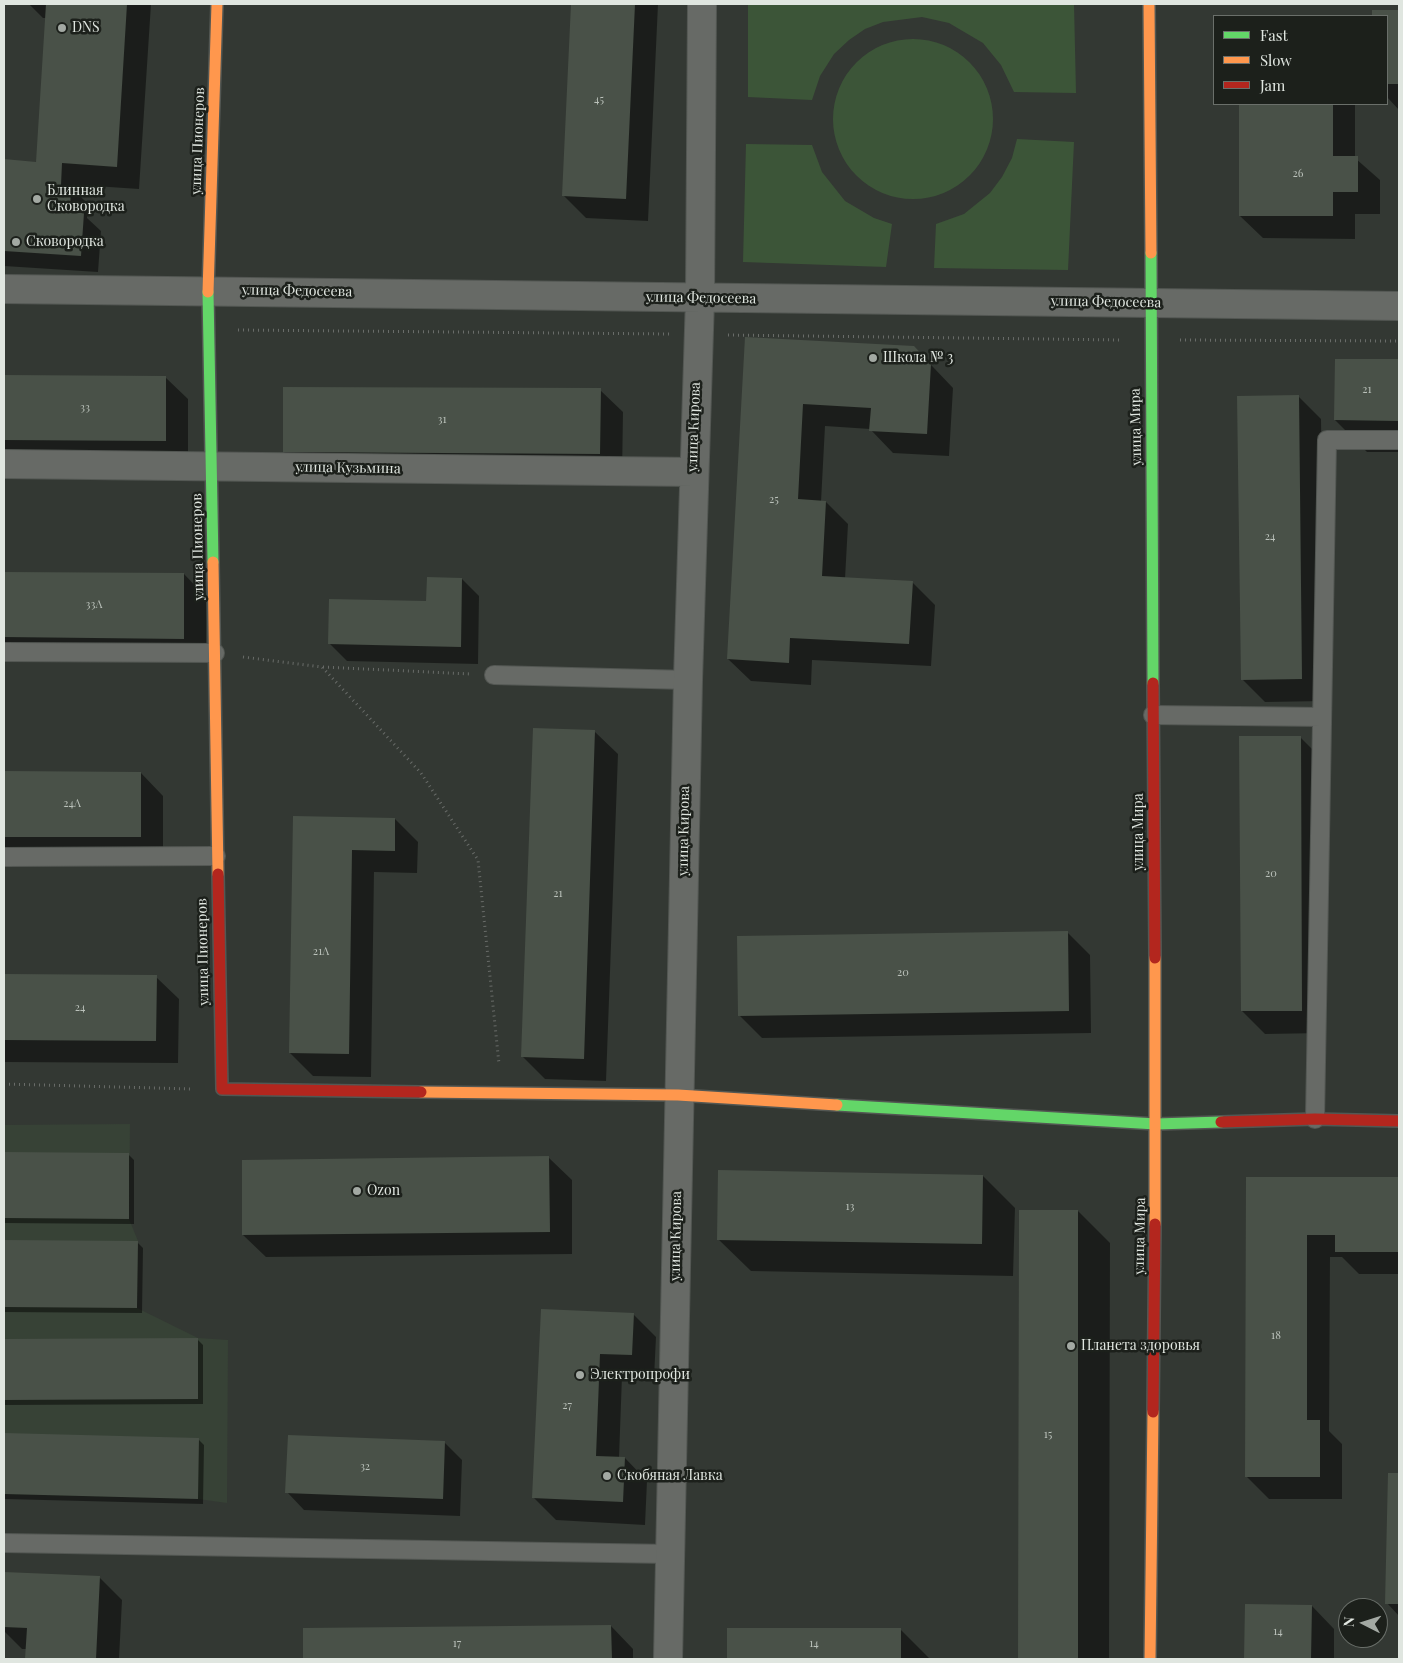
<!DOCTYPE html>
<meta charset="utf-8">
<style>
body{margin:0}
#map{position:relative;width:1403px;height:1663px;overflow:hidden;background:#333833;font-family:"Playfair Display",serif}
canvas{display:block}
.frame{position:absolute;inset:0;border:5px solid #e0e6e0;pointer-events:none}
.legend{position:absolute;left:1213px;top:15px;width:175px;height:90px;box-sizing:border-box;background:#1c201b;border:1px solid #6a6f6a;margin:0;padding:6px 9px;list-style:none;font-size:15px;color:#e0e6e0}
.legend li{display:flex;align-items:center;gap:10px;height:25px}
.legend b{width:25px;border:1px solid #6a6f6a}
.north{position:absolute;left:1338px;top:1598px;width:50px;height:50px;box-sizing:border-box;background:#1c201b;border:1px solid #6a6f6a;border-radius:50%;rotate:275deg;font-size:14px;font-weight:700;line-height:20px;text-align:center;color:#e0e6e0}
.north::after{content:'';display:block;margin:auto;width:18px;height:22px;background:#a3a9a3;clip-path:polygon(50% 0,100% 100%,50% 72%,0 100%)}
</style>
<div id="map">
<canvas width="1403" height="1663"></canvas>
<div class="frame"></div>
<ul class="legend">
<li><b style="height:6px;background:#63d668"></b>Fast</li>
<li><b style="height:6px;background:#ff974d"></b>Slow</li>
<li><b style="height:6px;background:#b3261e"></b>Jam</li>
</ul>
<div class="north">N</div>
</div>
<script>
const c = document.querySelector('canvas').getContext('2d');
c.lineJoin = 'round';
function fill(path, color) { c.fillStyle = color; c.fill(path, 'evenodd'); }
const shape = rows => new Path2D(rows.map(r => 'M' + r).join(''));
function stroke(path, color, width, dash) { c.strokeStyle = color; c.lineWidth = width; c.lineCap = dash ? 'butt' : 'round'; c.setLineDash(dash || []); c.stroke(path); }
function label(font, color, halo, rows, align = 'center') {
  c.font = font + ' "Playfair Display",serif'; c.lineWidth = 5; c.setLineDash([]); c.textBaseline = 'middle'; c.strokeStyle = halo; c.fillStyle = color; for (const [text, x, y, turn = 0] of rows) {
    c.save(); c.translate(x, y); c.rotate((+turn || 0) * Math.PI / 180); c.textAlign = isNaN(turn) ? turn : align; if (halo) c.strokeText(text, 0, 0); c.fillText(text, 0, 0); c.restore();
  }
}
fill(shape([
 [130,1124,129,1219,138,1241,137,1308,198,1338,228,1340,227,1503,198,1499,4,1494,4,1125]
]), '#374236');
fill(shape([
 [748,4,1074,4,1076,93,1014,92,1001,65,983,43,949,23,922,17,883,22,865,29,849,40,834,54,820,76,812,100,748,97],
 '833 119a80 80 0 1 1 160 0a80 80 0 1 1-160 0Z',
 [1017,139,1074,142,1068,270,934,268,936,224,964,214,990,193,1002,177,1012,158],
 [746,144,812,145,822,172,845,201,874,218,892,224,886,267,743,262]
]), '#3c5538');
fill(shape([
 [29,4,151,4,139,189,79,185,78,194,88,204,87,218,101,231,98,272,4,266,4,161,39,163,47,18,43,18],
 [572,4,658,4,648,221,586,218,563,195],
 [1373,11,1399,11,1399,110,1387,97,1387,16,1373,16],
 [1240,104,1355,104,1355,158,1380,180,1380,214,1355,214,1355,239,1263,238,1240,216],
 [746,338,914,347,953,388,949,456,893,453,870,429,825,426,821,502,826,502,848,524,845,579,912,582,935,605,931,666,812,660,811,685,751,681,728,659],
 [1336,360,1399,360,1399,452,1367,452,1335,420],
 [4,376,165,377,188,399,188,463,4,462],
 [600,390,623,412,622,476,306,475,284,452],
 [1298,396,1321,419,1325,701,1265,702,1242,679],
 [4,573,184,574,206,597,206,661,4,659],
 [462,579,479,596,478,664,347,661,330,644,427,602],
 [595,732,618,754,606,1081,545,1079,523,1057],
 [1300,737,1323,760,1324,1033,1265,1034,1242,1011],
 [4,772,141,773,163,796,163,859,4,859],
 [294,818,395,819,418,842,417,873,374,872,371,1077,313,1076,290,1053],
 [1067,932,1090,955,1091,1033,762,1038,739,1015],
 [4,976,156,977,179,999,178,1063,4,1062],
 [4,1153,128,1154,134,1160,134,1224,4,1223],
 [549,1158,572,1180,572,1254,266,1257,243,1235],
 [983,1176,1015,1208,1013,1276,751,1271,718,1239],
 [1247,1178,1399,1179,1399,1274,1359,1274,1342,1257,1330,1257,1329,1431,1342,1444,1342,1499,1269,1499,1246,1476],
 [1021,1211,1078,1211,1110,1243,1109,1659,1020,1659],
 [4,1242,137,1242,143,1248,142,1313,4,1312],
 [542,1310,633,1314,656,1337,654,1378,622,1376,619,1458,625,1458,647,1481,645,1525,556,1520,534,1498],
 [197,1339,203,1345,203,1404,4,1405,4,1340],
 [4,1435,199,1440,204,1445,203,1504,4,1499],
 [444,1442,462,1460,460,1516,304,1510,287,1492],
 [1389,1474,1399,1475,1399,1616,1387,1603],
 [4,1573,99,1577,122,1600,119,1659,27,1659,27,1649,22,1649,4,1631],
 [1246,1605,1312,1606,1334,1629,1334,1659,1245,1659],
 [611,1626,633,1649,633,1659,305,1659,304,1629],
 [900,1629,930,1659,728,1659,728,1630]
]), '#0007');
fill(shape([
 [46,4,127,4,117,167,62,163,61,185,71,185,70,212,84,213,81,256,4,251,4,159,36,162],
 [571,4,635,4,626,199,562,196],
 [1372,10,1399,10,1399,84,1387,84,1387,16,1372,16],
 [1239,104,1333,104,1333,156,1358,156,1358,192,1333,192,1333,216,1239,216],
 [745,337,914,346,931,364,927,434,869,431,871,408,803,404,798,499,826,501,822,576,913,581,909,644,790,638,789,663,727,659],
 [1335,359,1399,359,1399,421,1334,420],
 [4,375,166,376,166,441,4,440],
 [283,387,601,388,600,454,283,452],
 [1299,395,1302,679,1241,680,1237,396],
 [4,572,184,573,184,639,4,637],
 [427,577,462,578,461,647,328,644,329,599,426,601],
 [533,728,595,730,584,1059,521,1057],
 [1239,736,1301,736,1302,1011,1241,1011],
 [4,771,141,772,141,837,4,837],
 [293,816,395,818,395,851,352,850,349,1054,289,1053],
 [1068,931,1069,1011,738,1016,737,936],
 [4,974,157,975,156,1041,4,1040],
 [4,1152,129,1153,129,1219,4,1218],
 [549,1156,550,1232,242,1235,242,1160],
 [718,1170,983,1175,982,1244,717,1240],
 [1246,1177,1399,1177,1399,1252,1335,1252,1335,1235,1307,1235,1307,1420,1320,1420,1320,1477,1245,1477],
 [1019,1210,1078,1210,1078,1659,1018,1659],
 [4,1240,138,1241,137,1308,4,1307],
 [541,1309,634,1313,632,1355,600,1354,596,1456,625,1457,623,1502,532,1498],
 [198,1338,198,1399,4,1400,4,1339],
 [4,1433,199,1438,198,1499,4,1494],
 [288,1435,445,1441,443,1499,285,1493],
 [1388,1473,1399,1473,1399,1604,1385,1604],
 [4,1572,100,1576,96,1659,25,1659,27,1628,4,1627],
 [1245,1604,1312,1605,1311,1659,1244,1659],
 [611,1625,612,1659,303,1659,303,1628],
 [727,1628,901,1628,901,1659,727,1659]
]), '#495148');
const lane = shape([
 [4,652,215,653],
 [494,675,688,680],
 [1153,715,1322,717],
 [4,857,216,856],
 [1315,1119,1327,440,1399,440],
 [4,1543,670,1554]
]);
const street = shape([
 [4,289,1399,306],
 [4,464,693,472],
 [668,1659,688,680,700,298,702,4]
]);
const fast = shape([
 [1151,253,1153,683],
 [208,292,213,562],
 [837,1105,1156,1124,1221,1122]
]);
const slow = shape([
 [1149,4,1151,253],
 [208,292,217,4],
 [213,562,218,874],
 [421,1092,678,1095,837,1105],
 [1155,1224,1155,958],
 [1150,1659,1153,1412]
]);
const jam = shape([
 [1153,683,1155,958],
 [218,874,222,1089,421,1092],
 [1221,1122,1315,1119,1399,1121],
 [1153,1412,1155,1224]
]);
stroke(lane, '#535753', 20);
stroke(street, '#535753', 30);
stroke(fast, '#535753', 14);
stroke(slow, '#535753', 14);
stroke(jam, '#535753', 14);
stroke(shape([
 [238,330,669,334],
 [728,335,1122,340],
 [1180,340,1399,341],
 [243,657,322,667,421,773,478,860,499,1064],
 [323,667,471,674],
 [4,1084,193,1089]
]), '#696c69', 3, [1, 4]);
stroke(lane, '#676a66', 18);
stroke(street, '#676a66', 28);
stroke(fast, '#63d668', 11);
stroke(slow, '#ff974d', 11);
stroke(jam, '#b3261e', 11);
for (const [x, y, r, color] of [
 [62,28,5,"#a3a9a3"],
 [37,199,5,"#a3a9a3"],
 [16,242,5,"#a3a9a3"],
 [873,358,5,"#a3a9a3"],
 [357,1191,5,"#a3a9a3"],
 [1071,1346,5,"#a3a9a3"],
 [580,1375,5,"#a3a9a3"],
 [607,1476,5,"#a3a9a3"]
]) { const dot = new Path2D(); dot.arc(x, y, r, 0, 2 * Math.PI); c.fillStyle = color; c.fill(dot); stroke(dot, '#1c201b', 2); }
label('11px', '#bac1ba', null, [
 ["45",599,100],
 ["26",1298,174],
 ["21",1367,390],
 ["33",85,408],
 ["31",442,420],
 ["25",774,500],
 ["24",1270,537],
 ["33А",94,605],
 ["24А",72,804],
 ["20",1271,874],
 ["21",558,894],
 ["21А",321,952],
 ["20",903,973],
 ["24",80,1008],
 ["13",850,1207],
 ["18",1276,1336],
 ["27",567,1406],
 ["15",1048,1435],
 ["32",365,1467],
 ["14",1278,1632],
 ["17",457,1644],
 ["14",814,1644]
]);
label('14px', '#e0e6e0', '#1c201b', [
 ["DNS",72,28],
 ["Блинная",47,191],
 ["Сковородка",47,207],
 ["Сковородка",26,242],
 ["Школа № 3",883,358],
 ["Ozon",367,1191],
 ["Планета здоровья",1081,1346],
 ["Электропрофи",590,1375],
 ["Скобяная Лавка",617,1476]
], 'left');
label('14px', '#e0e6e0', '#1c201b', [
 ["улица Пионеров",198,141,-88],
 ["улица Федосеева",297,291,1],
 ["улица Федосеева",701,298,1],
 ["улица Федосеева",1106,302,1],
 ["улица Кирова",694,427,-88],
 ["улица Мира",1136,427,-91],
 ["улица Кузьмина",348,468,1],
 ["улица Пионеров",198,547,-91],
 ["улица Кирова",684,831,-89],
 ["улица Мира",1139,832,-90],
 ["улица Пионеров",203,952,-91],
 ["улица Кирова",676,1236,-89],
 ["улица Мира",1140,1236,-89]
]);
</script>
